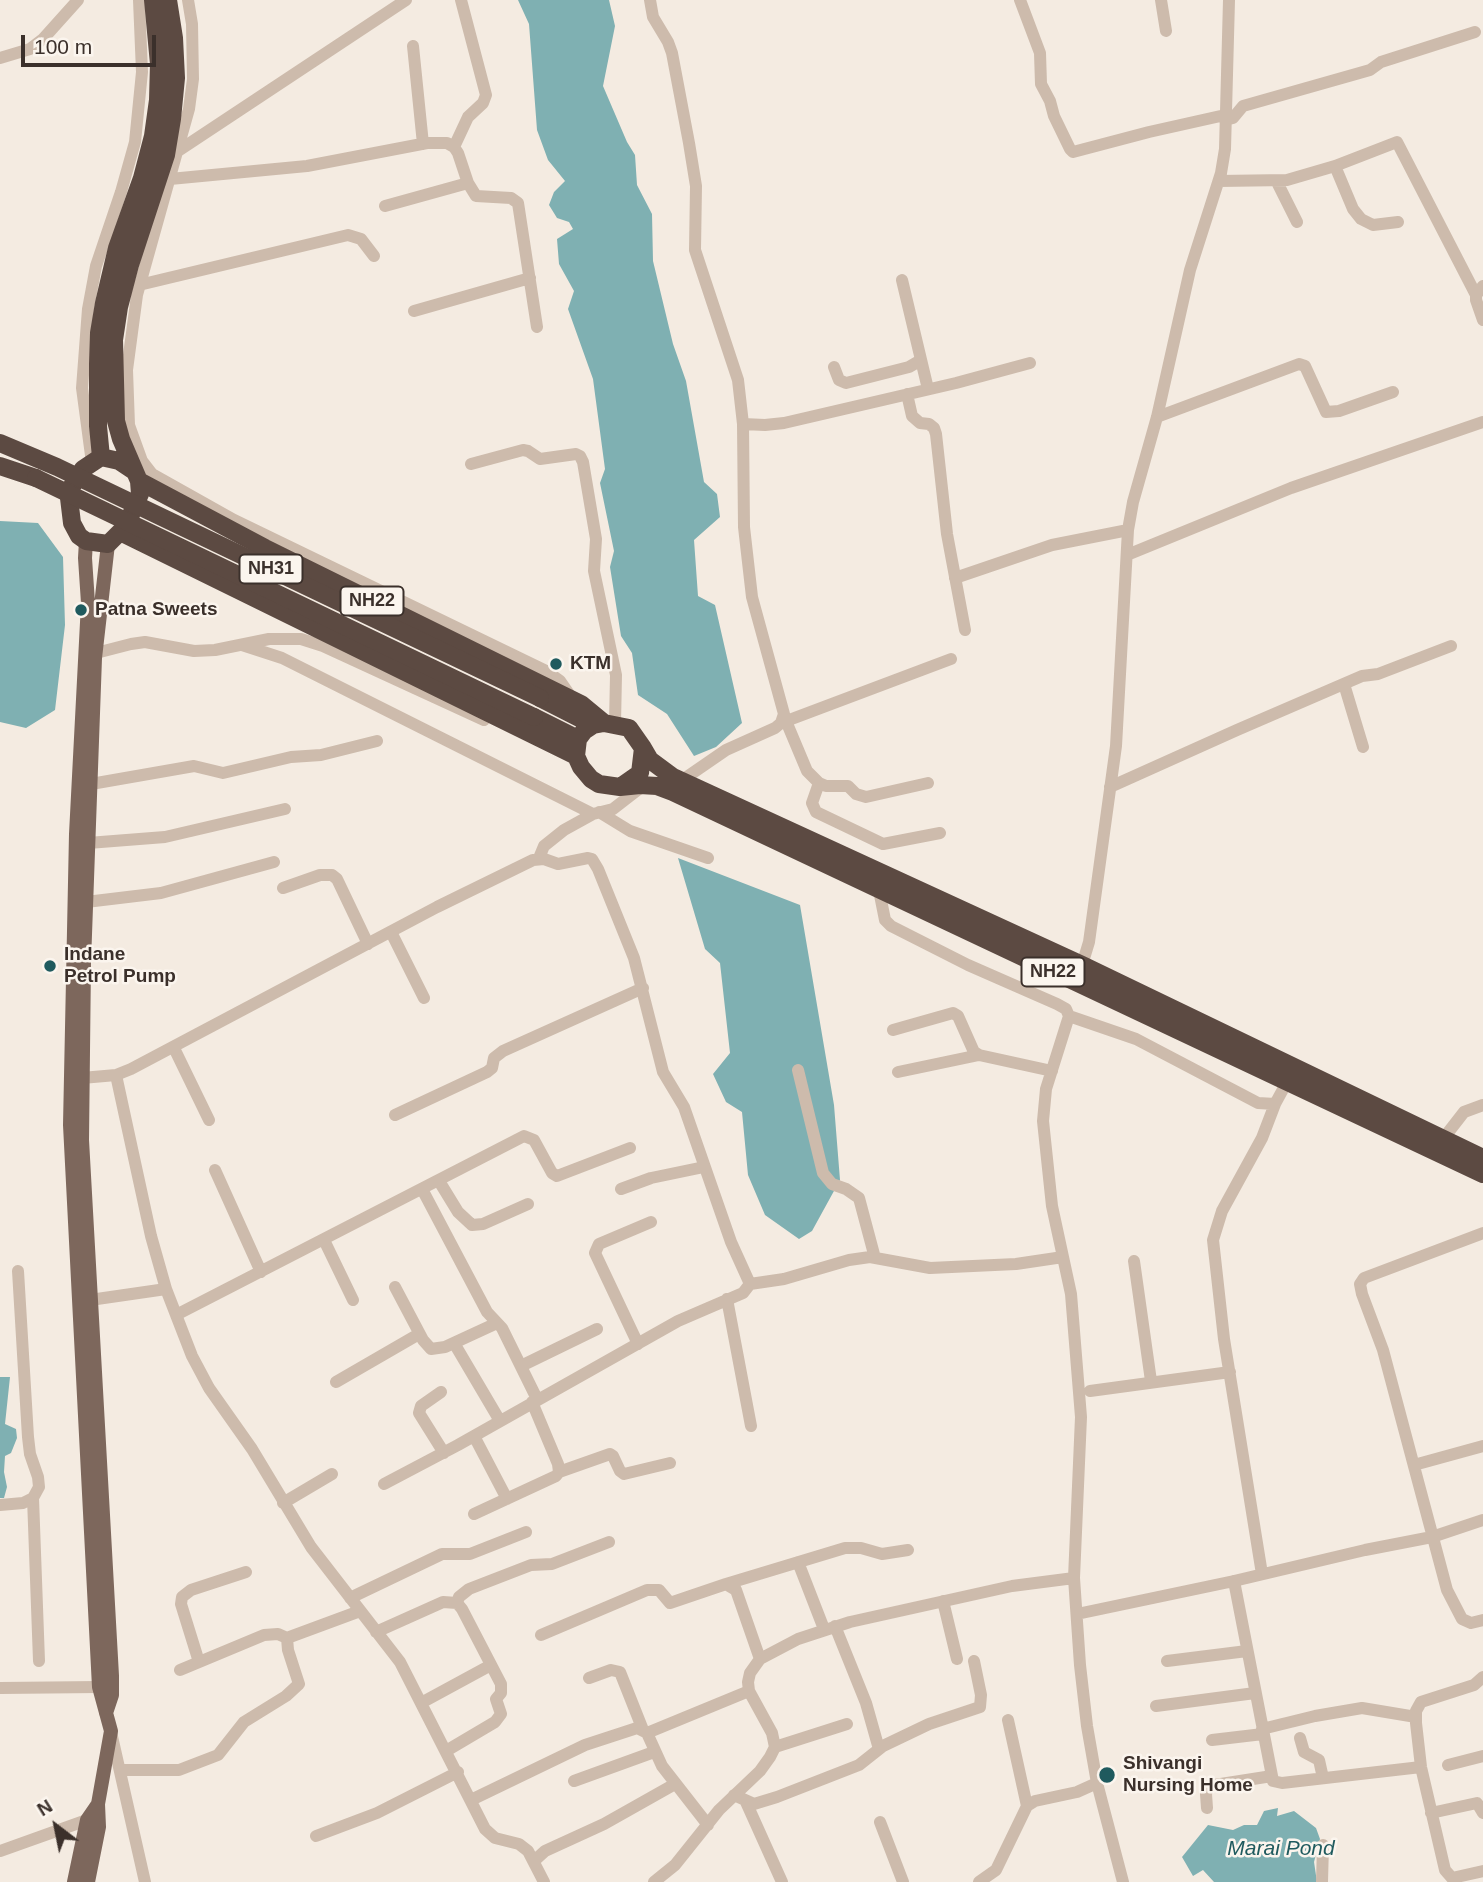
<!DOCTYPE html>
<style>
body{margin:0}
#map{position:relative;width:1483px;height:1882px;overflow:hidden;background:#f4ebe1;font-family:Arial,sans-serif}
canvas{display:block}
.north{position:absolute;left:21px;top:1791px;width:70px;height:70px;-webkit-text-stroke:5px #fbf5ee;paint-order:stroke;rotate:328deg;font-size:19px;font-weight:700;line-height:28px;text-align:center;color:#3b302b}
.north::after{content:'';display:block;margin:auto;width:24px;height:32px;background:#3b302b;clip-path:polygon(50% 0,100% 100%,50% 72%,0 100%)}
.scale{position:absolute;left:21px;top:35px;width:135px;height:32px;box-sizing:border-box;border:4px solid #3b302b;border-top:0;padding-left:9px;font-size:21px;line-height:24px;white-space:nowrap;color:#3b302b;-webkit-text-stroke:5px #fbf5ee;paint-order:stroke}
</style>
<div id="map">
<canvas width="1483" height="1882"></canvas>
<div class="north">N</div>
<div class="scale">100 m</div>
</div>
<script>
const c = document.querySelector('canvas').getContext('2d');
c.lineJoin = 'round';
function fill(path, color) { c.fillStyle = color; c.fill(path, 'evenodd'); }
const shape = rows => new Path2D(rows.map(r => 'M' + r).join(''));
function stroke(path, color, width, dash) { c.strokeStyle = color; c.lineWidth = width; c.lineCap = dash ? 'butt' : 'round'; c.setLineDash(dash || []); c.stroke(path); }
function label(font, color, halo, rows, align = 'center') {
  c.font = font + ' Arial,sans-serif'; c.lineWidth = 5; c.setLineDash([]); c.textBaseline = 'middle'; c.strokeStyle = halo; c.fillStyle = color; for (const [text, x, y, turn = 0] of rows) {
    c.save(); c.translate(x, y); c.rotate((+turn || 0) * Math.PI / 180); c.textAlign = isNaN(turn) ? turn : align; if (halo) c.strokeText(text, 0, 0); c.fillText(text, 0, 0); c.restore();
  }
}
fill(shape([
 [518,0,609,0,615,26,603,86,627,142,635,155,637,185,652,214,653,261,673,344,686,381,704,482,717,494,720,517,694,540,698,596,715,605,742,723,716,747,694,756,667,714,638,695,632,653,621,636,610,567,614,551,600,483,605,469,593,379,568,309,574,291,559,264,557,239,573,229,569,222,557,218,549,205,554,192,565,181,548,160,537,130,529,24],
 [0,521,38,523,63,557,65,625,55,710,26,728,0,722],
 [678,858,800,905,834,1105,840,1180,812,1231,799,1239,765,1215,748,1175,742,1112,726,1102,713,1074,730,1053,720,963,705,949],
 [0,1377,10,1377,5,1424,16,1429,17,1438,11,1453,5,1456,4,1472,7,1487,4,1498,0,1498],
 [1278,1808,1277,1816,1294,1811,1316,1828,1320,1839,1314,1862,1317,1882,1214,1882,1203,1870,1193,1876,1182,1857,1208,1825,1233,1830,1244,1825,1257,1825,1264,1811]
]), '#7fb0b2');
stroke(shape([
 [188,0,192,24,193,79,189,109,137,295,127,370,129,425,142,461,152,474,234,520,546,671,560,681,571,697],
 [650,0,653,17,668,42,672,53,689,143,696,186,695,250,738,380,743,424,744,527,752,597,784,714,781,723,775,728,726,750,681,781],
 [1020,0,1040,53,1041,84,1050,101,1054,116,1070,149,1073,152,1149,132,1225,115],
 [1161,0,1166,31],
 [413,46,423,144],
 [0,58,30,49,43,39,78,0],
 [1225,120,1233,118,1243,106,1370,70,1381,62,1475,32],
 [454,147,468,117,483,103,486,95,461,0],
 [178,151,406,0],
 [1335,166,1353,209,1361,219,1373,225,1398,222],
 [170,179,307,166,427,143,447,143,454,147,458,153,468,183,476,196,511,198,518,203,537,327],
 [1219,181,1287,180,1335,166,1397,142,1476,295],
 [1277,182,1297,222],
 [385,206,468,183],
 [902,280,928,389],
 [139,285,348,235,361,239,374,256],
 [1483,286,1476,295,1476,300,1483,320],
 [414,311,530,278],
 [834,367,839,380,846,383,909,367,921,360],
 [907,394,912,416,920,423,929,424,934,428,936,434,947,534,965,630],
 [1157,417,1299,364,1305,366,1326,412,1339,411,1393,392],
 [743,424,765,425,784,423,956,383,1030,363],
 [92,463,82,388,88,309,96,266,121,192,135,142,142,72,139,0],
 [471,464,523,450,528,451,540,459,576,454,580,456,583,462,596,539,594,571,616,675,615,724],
 [1127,555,1291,488,1483,422],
 [955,578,1052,545,1128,530],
 [242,645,282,658,593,814],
 [96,653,131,644,145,642,194,651,215,650,269,639,301,639,323,646,484,720],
 [1344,684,1363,747],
 [786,721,807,771,819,783,826,786,848,786,856,794,866,797,928,783],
 [781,723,951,659],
 [819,783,812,803,816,812,883,844,940,833],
 [91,784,194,766,223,773,291,757,321,755,377,741],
 [1110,787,1237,730,1362,676,1378,674,1451,646],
 [599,812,630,831,708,858],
 [88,843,165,837,285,809],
 [539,858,544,846,564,830,593,814,613,809,644,785],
 [283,888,320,875,332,875,337,879,368,944],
 [879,890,885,920,891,926,968,965,1057,1004,1066,1009,1069,1016,1046,1089,1043,1121,1052,1206,1071,1294,1081,1417,1074,1578,1080,1665,1087,1726,1097,1783,1123,1882],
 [86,902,161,893,274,862],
 [391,932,424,998],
 [1082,965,1089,942,1116,746,1128,530,1133,502,1157,417,1190,270,1221,173,1225,149,1229,0],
 [1069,1016,1136,1039,1258,1103,1275,1104,1287,1082],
 [893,1030,953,1013,958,1016,974,1052,979,1055,1052,1071],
 [174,1048,209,1120],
 [798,1070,823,1173,832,1184,846,1189,859,1198,875,1258],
 [898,1072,979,1055],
 [116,1075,151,1236,166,1289,192,1356,209,1388,252,1449,311,1547,400,1662,485,1829,495,1838,519,1844,528,1851,544,1882],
 [82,1078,116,1075,131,1069,437,907,533,860,544,859,558,864,588,858,592,859,598,869,634,958,663,1072,684,1107,731,1242,750,1284,784,1279,849,1260,870,1257,930,1268,1016,1264,1063,1257],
 [395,1115,487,1072,492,1068,494,1058,503,1051,643,988],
 [1443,1139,1464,1112,1483,1105],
 [215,1170,261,1272],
 [439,1181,458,1212,472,1225,483,1224,528,1204],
 [422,1189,487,1312,502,1328,537,1399],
 [621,1189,651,1178,704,1167],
 [1483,1233,1372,1275,1364,1278,1360,1284,1362,1294,1383,1350,1447,1590,1462,1619,1471,1623,1483,1620],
 [324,1240,353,1300],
 [1134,1261,1151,1381],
 [395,1287,423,1340,431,1349,445,1347,497,1323],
 [727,1299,751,1426],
 [90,1300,166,1289],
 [176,1315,524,1136,534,1140,552,1173,557,1176,630,1148],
 [454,1343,500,1421],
 [638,1344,595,1253,599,1244,651,1222],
 [521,1366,597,1329],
 [336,1382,419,1334],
 [1090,1391,1230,1372],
 [441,1392,421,1406,419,1413,444,1453],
 [474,1436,507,1499],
 [1414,1465,1483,1446],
 [559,1472,610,1454,613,1456,620,1471,624,1474,670,1463],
 [384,1484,458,1445,678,1321,743,1293,750,1284],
 [33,1498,39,1661],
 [283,1503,332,1474],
 [0,1505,23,1503,33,1498,39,1487,38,1477,30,1454,28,1437,18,1271],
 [474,1514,556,1476,559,1472,558,1464,532,1402],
 [798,1562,824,1629],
 [1262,1574,1224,1339,1213,1240,1222,1211,1262,1138,1275,1104],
 [1234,1581,1273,1781,1282,1783,1421,1767],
 [726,1584,845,1548,861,1548,882,1554,908,1550],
 [350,1598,442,1554,470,1554,526,1532],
 [943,1601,957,1659],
 [457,1603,459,1597,469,1589,531,1565,552,1564,609,1542],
 [1077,1614,1234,1581,1365,1550,1432,1537,1483,1520],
 [835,1626,866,1703,879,1749],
 [376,1632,443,1602,457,1603,462,1609,501,1684,501,1693,496,1699,501,1714,495,1722,446,1751],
 [541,1635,647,1590,659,1590,670,1603,726,1584,736,1590,760,1659],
 [1167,1661,1247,1651],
 [199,1662,181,1604,182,1597,191,1590,246,1572],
 [180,1670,264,1635,278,1634,287,1638],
 [1483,1677,1474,1685,1421,1702,1416,1711,1416,1723,1421,1767,1445,1870,1452,1878,1483,1871],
 [589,1678,611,1670,620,1672,643,1730],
 [0,1688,99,1687],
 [421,1703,491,1665],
 [1156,1706,1255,1693],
 [1008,1720,1027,1806],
 [1262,1729,1315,1716,1362,1708,1416,1717],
 [111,1732,145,1882],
 [647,1733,749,1691],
 [1300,1738,1304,1752,1319,1760,1323,1778],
 [1212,1740,1263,1734],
 [775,1747,847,1724],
 [1448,1765,1483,1756],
 [120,1770,179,1770,218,1755,244,1722,286,1696,299,1684,288,1650,287,1638,360,1611],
 [574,1781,654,1752],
 [734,1795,754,1804,777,1797,859,1765,883,1746,929,1724,980,1707,981,1695,974,1661],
 [471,1800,585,1745,637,1728,647,1733,662,1766,708,1825],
 [746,1802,782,1882],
 [1207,1808,1206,1794,1208,1786,1272,1776],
 [1431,1813,1477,1803,1483,1813],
 [880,1822,903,1882],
 [316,1836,377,1813,458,1772],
 [0,1851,87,1820],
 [534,1861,545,1851,604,1824,675,1784],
 [654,1882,675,1865,719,1810,760,1771,770,1757,775,1747,772,1733,749,1691,748,1682,750,1673,760,1659,798,1639,850,1622,1012,1586,1074,1578],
 [979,1882,996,1870,1027,1806,1035,1801,1077,1792,1097,1783],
 [1322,1882,1323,1845]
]), '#cdbbac', 12);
stroke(shape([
 [86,541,85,558,88,603,76,834,70,1125,99,1687,111,1731,98,1804,99,1827,88,1882],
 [106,1713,112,1695,112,1676,82,1140,84,962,95,658,108,544],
 [74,1882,87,1820,98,1804]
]), '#7d675c', 14);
stroke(shape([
 [101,457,98,426,98,364,99,333,104,303,117,248,142,178,153,136,158,100,159,64,153,0],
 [0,466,36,478],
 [134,471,119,461,101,457,83,469,72,486,69,498,72,523,79,536,86,541,108,544,126,526,140,494,139,481,121,439,116,421,114,340,119,307,130,265,166,155,172,119,176,78,174,38,168,0],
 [139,481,265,548,581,704,604,723],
 [120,532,576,756],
 [540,698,593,725],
 [534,717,578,739],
 [604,723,629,728,643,748,640,773,620,787,599,784,591,779,581,767,576,756,578,739,584,731,593,725,604,723],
 [643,748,650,760,673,777,1082,965,1483,1158],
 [620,787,640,785,657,786,673,792,1483,1174]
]), '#5c4a42', 18);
stroke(shape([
 [0,443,57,467,540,698],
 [36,478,534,717]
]), '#5c4a42', 18);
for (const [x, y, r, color] of [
 [81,610,7,"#1f5a5e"],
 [556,664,7,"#1f5a5e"],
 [50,966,7,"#1f5a5e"],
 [1107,1775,9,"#1f5a5e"]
]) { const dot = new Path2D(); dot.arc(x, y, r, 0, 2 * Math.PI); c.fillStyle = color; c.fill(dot); stroke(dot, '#fbf5ee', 2.5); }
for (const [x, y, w] of [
 [271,569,63],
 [372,601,63],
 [1053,972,63]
]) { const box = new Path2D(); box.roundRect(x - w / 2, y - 14.5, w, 29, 5); c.fillStyle = '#fbf5ee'; c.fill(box); stroke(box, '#3b302b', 2); }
label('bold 18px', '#3b302b', null, [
 ["NH31",271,569],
 ["NH22",372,601],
 ["NH22",1053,972]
]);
label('bold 19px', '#3b302b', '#fbf5ee', [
 ["Patna Sweets",95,610],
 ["KTM",570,664],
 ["Indane",64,955],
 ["Petrol Pump",64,977],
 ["Shivangi",1123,1764],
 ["Nursing Home",1123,1786]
], 'left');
label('italic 21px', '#1f5a5e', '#fbf5ee', [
 ["Marai Pond",1281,1849]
]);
</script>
